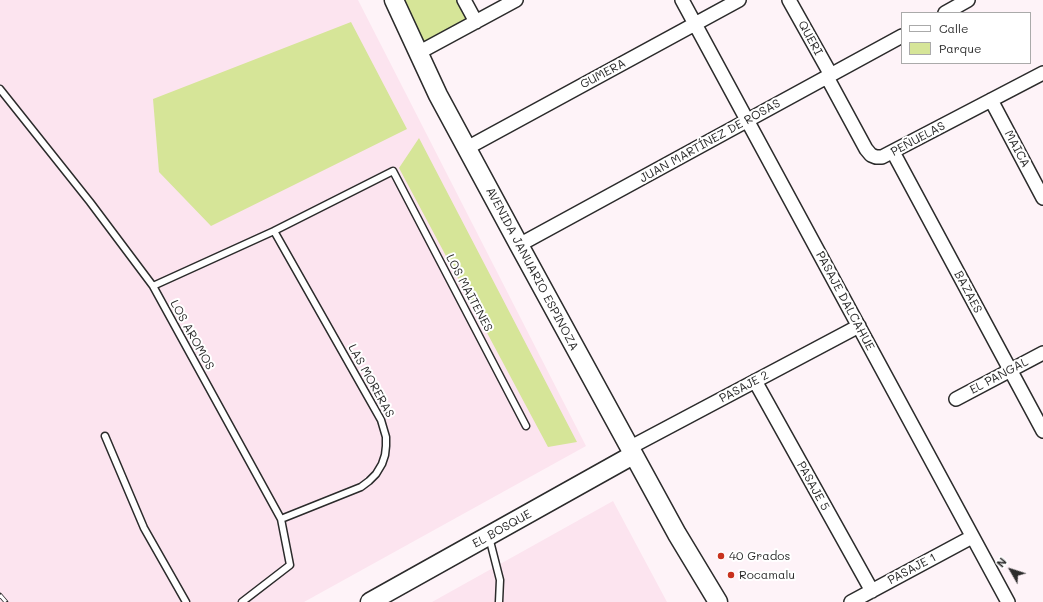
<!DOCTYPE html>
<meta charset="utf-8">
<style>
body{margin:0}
#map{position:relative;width:1043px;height:602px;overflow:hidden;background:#fef3f8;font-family:Mali,sans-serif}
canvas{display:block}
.legend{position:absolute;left:901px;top:12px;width:130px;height:52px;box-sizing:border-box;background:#fff;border:1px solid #aaa;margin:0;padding:5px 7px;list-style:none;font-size:12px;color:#2b2b2b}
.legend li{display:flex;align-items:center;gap:8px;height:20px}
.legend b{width:20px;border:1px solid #aaa}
.north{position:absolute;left:991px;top:550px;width:40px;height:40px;-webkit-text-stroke:3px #fff;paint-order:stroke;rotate:309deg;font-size:11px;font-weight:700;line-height:16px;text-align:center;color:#2b2b2b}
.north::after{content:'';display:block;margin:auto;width:14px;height:18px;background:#2b2b2b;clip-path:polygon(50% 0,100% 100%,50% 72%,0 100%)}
</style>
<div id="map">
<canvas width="1043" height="602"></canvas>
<ul class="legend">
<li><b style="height:5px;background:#fff"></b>Calle</li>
<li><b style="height:11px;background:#d6e598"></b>Parque</li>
</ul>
<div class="north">N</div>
</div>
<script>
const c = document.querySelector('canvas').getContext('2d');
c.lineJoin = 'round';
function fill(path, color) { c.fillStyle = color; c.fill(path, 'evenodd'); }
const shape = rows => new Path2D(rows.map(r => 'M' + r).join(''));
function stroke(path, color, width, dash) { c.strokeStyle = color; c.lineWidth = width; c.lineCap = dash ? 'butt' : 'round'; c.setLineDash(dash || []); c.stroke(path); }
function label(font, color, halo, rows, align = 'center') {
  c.font = font + ' Mali,sans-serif'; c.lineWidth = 4; c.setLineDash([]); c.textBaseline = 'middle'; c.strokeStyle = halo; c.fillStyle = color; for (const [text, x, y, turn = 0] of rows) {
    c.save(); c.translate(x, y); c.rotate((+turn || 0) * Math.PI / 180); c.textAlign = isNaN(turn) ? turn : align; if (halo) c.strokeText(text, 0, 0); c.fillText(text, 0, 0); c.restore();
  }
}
fill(shape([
 [0,0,358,0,586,446,304,602,0,602],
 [613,501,667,602,432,602]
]), '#fce4ef');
fill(shape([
 [400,0,459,0,470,20,419,44],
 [351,22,407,129,211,226,159,172,153,99],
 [419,138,577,442,548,447,399,168]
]), '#d6e598');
const lane = shape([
 [0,89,90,202,153,286,281,519,290,565,242,602],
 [274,231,381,420,386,437,386,446,385,455,382,464,376,474,369,481,361,487,281,519],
 [153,286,274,231,393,171,526,426],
 [105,436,144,528,186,602],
 [489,537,500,580,499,602]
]);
const street = shape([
 [464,0,476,22],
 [682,0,1008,602],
 [789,0,831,75],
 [945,13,968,0],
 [418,53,516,0],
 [827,77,866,149,871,155,876,157,882,157,1043,73],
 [991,100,1043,198],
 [467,148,739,0],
 [893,152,1043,431],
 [519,245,902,36],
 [755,381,872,591],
 [956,399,1043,353],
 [629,448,859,326],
 [851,602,972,537]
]);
const secondary = shape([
 [394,0,438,95,519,245,677,534,718,602],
 [370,602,633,455]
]);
stroke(lane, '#2b2b2b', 9);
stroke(street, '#2b2b2b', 16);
stroke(secondary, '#2b2b2b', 21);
stroke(lane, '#fff', 6);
stroke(street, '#fff', 13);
stroke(secondary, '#fff', 18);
const rail = shape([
 [0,595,6,602]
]);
stroke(rail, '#2b2b2b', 4.5);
stroke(rail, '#fff', 3, [9]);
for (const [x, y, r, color] of [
 [721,556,4,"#c8321e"],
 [731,575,4,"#c8321e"]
]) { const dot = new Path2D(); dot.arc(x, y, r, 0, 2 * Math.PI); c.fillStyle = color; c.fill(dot); stroke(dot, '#fff', 1.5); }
label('12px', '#2b2b2b', '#fff', [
 ["QUERI",810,38,61],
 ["GUMERA",603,74,-28],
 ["PEÑUELAS",918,139,-28],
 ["JUAN MARTÍNEZ DE ROSAS",710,141,-29],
 ["MAICA",1017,149,62],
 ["AVENIDA JANUARIO ESPINOZA",532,269,62],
 ["BAZAES",968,292,62],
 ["LOS MAITENES",469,293,62],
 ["PASAJE DALCAHUE",845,301,62],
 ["LOS AROMOS",192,335,61],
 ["EL PANGAL",999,376,-28],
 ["LAS MORERAS",371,381,61],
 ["PASAJE 2",744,387,-28],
 ["PASAJE 5",813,486,61],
 ["EL BOSQUE",502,529,-29],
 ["PASAJE 1",912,569,-28]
]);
label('12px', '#2b2b2b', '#fff', [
 ["40 Grados",729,556],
 ["Rocamalu",739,575]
], 'left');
</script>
